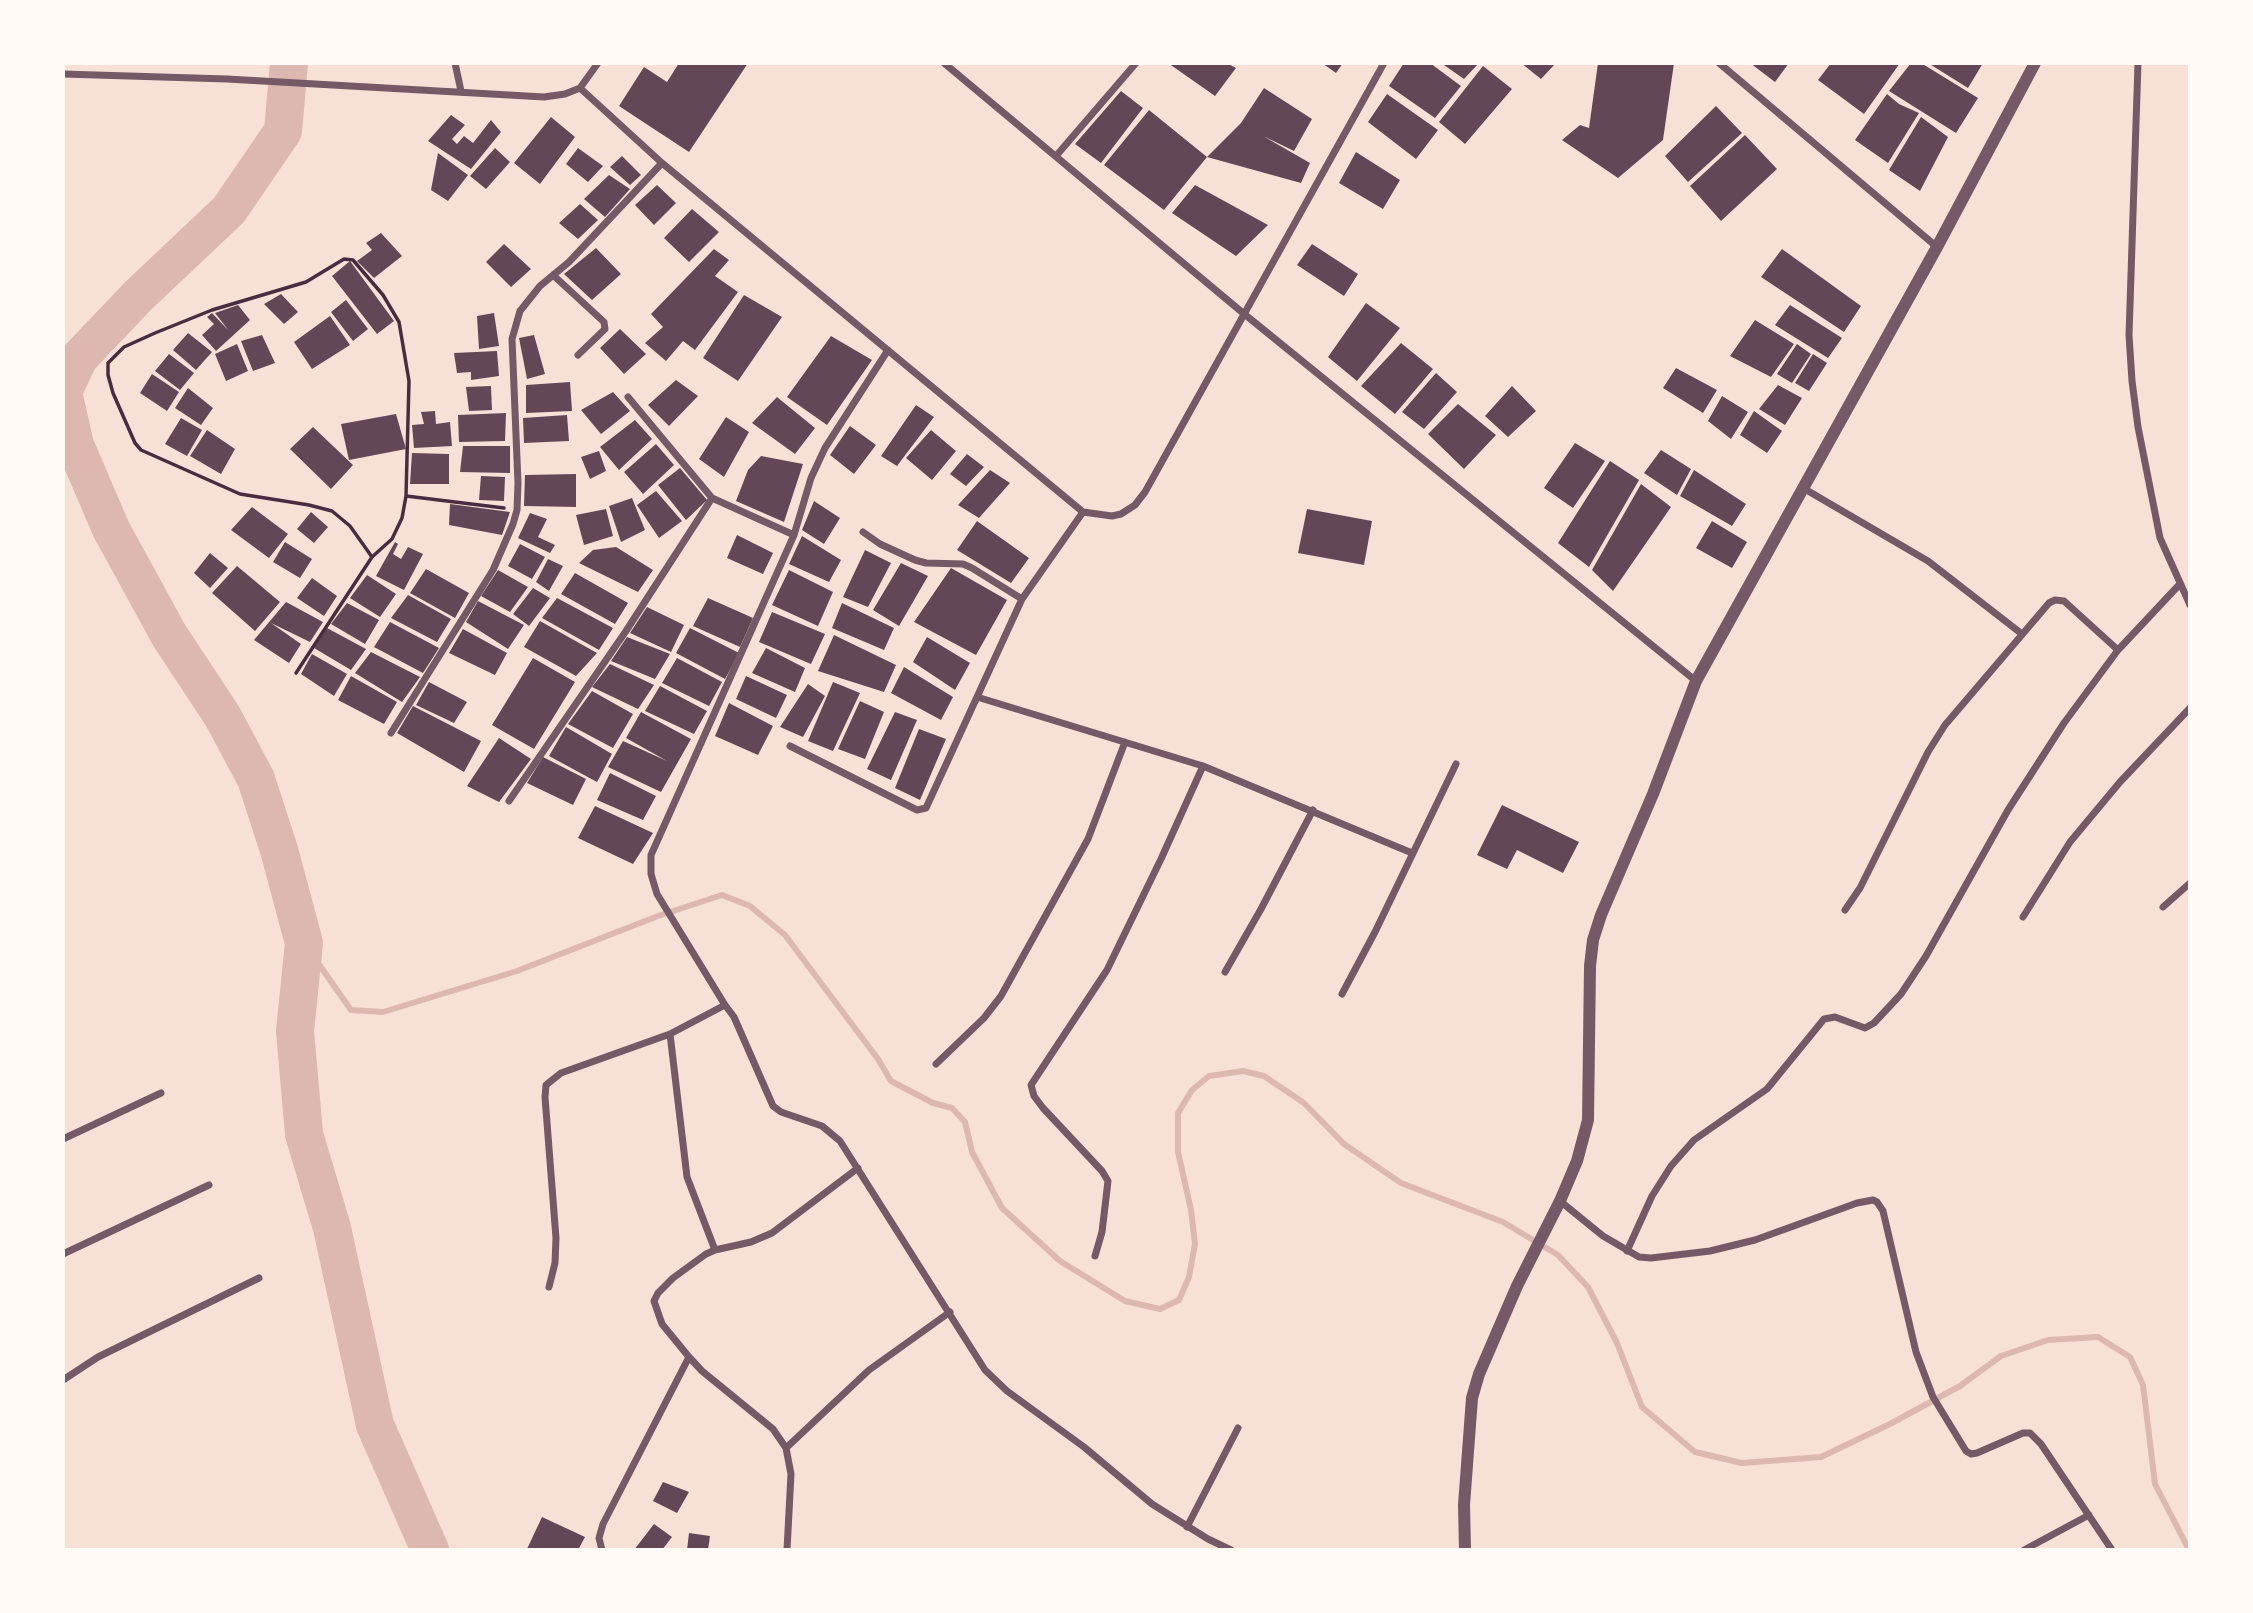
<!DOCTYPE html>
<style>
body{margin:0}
#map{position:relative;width:2253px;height:1613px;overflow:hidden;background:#f7e1d7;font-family:"PT Sans Narrow",sans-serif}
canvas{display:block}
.frame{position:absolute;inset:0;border:65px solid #fffaf5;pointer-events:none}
</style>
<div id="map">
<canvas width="2253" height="1613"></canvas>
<div class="frame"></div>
</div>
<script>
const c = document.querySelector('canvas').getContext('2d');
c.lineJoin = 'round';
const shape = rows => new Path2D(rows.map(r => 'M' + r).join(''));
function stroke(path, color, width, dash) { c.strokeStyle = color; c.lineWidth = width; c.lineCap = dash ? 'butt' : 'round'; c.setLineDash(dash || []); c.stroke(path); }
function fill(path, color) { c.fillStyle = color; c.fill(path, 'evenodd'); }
stroke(shape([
 [304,943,351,1010,383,1012,517,971,658,916,722,895,750,906,785,935,878,1059,891,1081,933,1103,952,1108,965,1122,972,1152,1002,1208,1060,1261,1125,1301,1160,1309,1179,1300,1189,1277,1195,1244,1191,1210,1178,1152,1178,1113,1192,1090,1209,1076,1243,1071,1264,1076,1304,1103,1344,1144,1401,1183,1503,1222,1558,1255,1588,1287,1617,1343,1642,1407,1695,1452,1742,1463,1821,1457,1890,1424,1960,1386,2001,1356,2048,1340,2098,1337,2130,1357,2143,1385,2155,1484,2189,1550]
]), '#dcb8b0', 6);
stroke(shape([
 [289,63,283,131,229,210,138,296,79,358,63,392,75,445,111,529,169,635,223,717,256,779,279,850,304,943,295,1031,304,1134,332,1228,375,1425,430,1550]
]), '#dcb8b0', 38);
fill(shape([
 [679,63,748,63,689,152,619,106,644,67,667,82],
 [1168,63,1227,63,1236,68,1215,96],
 [1322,63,1343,63,1336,73],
 [1404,63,1430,63,1461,86,1435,118,1389,86],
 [1441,63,1479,63,1464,79],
 [1521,63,1556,63,1541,79],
 [1598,63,1674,63,1663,140,1618,178,1562,140,1580,125,1589,128],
 [1750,63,1789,63,1775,82],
 [1831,63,1900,63,1864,114,1818,80],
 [1911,63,1921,63,1978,98,1956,133,1889,91],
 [1928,63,1983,63,1968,88],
 [1483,66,1512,89,1465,144,1439,122],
 [1264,88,1312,119,1294,151,1263,136,1310,163,1301,183,1207,157,1241,123],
 [1121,91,1143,108,1101,163,1075,144],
 [1387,94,1438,130,1416,159,1368,122],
 [1887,94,1899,104,1919,113,1888,163,1855,140],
 [1716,106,1742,133,1688,182,1665,156],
 [1149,110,1207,157,1164,210,1104,165],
 [451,115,465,125,452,139,457,144,464,136,473,143,491,120,501,132,471,169,428,141],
 [551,117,575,137,540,184,514,163],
 [1921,117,1948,137,1920,191,1889,170],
 [1745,135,1777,169,1721,221,1690,186],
 [495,148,510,162,486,189,470,176],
 [578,148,603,166,588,182,566,164],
 [1356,152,1400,180,1383,209,1339,183],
 [438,153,468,175,448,201,431,190],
 [622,156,641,175,630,185,610,167],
 [609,175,630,189,605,217,584,199],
 [657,185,676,203,654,225,635,205],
 [1195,185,1268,225,1236,256,1172,213],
 [580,204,598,220,578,239,559,223],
 [692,209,719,232,689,262,664,238],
 [381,233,402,256,374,278,357,261,372,250,366,243],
 [504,244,531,269,511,287,486,262],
 [1312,244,1358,274,1344,296,1297,265],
 [596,248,621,274,592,300,564,274],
 [714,249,729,260,715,276,738,292,695,350,683,341,666,361,645,343,663,327,651,314],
 [1782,249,1861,306,1844,332,1761,277],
 [350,261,394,321,377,334,332,276],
 [281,294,298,312,284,324,264,304],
 [744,295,782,317,738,381,703,358],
 [346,300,368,329,353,341,331,312],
 [1366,303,1400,328,1357,381,1328,357],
 [238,305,250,320,216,351,202,335,214,324,207,317,212,313,229,331,215,313],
 [1790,305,1842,338,1828,358,1775,325],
 [494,313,499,346,479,349,477,316],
 [330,316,350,345,312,369,294,342],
 [1755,320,1794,344,1771,377,1730,356],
 [620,329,646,354,624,374,600,348],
 [188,333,212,352,196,370,173,350],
 [262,335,275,363,253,371,241,341],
 [534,335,545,374,527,379,519,338],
 [831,336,872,360,827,425,787,397],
 [1401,343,1433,369,1395,414,1361,386],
 [237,344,248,371,226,381,215,354],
 [1797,344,1811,354,1792,383,1777,374],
 [497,351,499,376,471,380,471,372,457,373,454,353],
 [169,354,194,373,180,390,155,371],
 [1813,354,1827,363,1809,391,1795,383],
 [1676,368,1717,390,1703,413,1663,388],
 [1436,373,1457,392,1424,429,1402,412],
 [152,374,179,392,167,411,140,393],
 [676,380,698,396,669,426,648,405],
 [570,382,572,411,526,413,526,385],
 [1778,385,1802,398,1785,425,1759,409],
 [491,386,492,410,469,411,466,387],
 [1512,386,1536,411,1508,437,1485,416],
 [188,388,213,408,201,425,175,408],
 [613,392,630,411,601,434,581,410],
 [1722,396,1748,412,1731,439,1708,421],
 [777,397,815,428,795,454,752,423],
 [1458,404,1496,435,1464,469,1428,434],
 [916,405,934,417,897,466,881,456],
 [435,411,436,424,450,422,452,446,414,448,412,425,424,424,421,412],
 [1754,411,1782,431,1767,453,1740,435],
 [506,413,505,441,459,442,458,415],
 [396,414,406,449,349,460,341,424],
 [567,415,569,441,524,443,523,418],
 [726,417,749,432,724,477,699,459],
 [181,418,202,430,187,456,165,444],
 [635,420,652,439,619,470,600,447],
 [850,426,876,445,854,474,830,455],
 [313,427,353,465,331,489,290,449],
 [207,430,235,449,221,474,190,456],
 [931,430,956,451,932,480,906,458],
 [1575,443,1605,461,1573,508,1544,488],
 [656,444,674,465,643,494,624,472],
 [463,446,510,446,510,473,460,472],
 [1661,450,1691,469,1677,495,1644,473],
 [599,451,606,471,590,479,581,457],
 [412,453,449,454,449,484,410,484],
 [967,454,984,467,966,486,950,474],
 [761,456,803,464,784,522,736,501,748,470],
 [1610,461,1639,480,1589,567,1558,543],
 [680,468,707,500,686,520,658,485],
 [990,470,1010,483,979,518,958,505],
 [1694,470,1746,504,1732,526,1680,496],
 [576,474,576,507,524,506,525,475],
 [481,476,505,477,504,501,479,500],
 [1641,484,1671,507,1613,591,1592,570],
 [656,491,682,521,659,538,637,505],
 [632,498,645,530,621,542,609,506],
 [814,501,840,518,824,544,802,530],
 [450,504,510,512,502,535,449,525],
 [252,507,288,534,269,558,231,530],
 [606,509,613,536,584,545,576,515],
 [1307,509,1372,521,1364,565,1298,553],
 [311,512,328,527,314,543,297,529],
 [530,513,547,519,538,537,555,545,550,553,518,538],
 [977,521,1029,558,1011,583,957,550],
 [1712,521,1747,542,1732,568,1696,548],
 [737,535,773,553,763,574,727,558],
 [802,536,841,560,829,582,789,564],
 [285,542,312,559,300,578,273,562],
 [395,542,398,544,393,554,401,559,408,547,423,554,404,590,376,576],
 [520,544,545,557,532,579,508,566],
 [616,547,653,570,638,592,579,563,593,550],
 [865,550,891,563,868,607,843,597],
 [210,553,228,568,210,588,194,573],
 [548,559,563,566,549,591,536,582],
 [901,563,928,576,899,626,873,610],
 [237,566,280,602,255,631,212,593],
 [951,568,1007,600,976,655,914,622],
 [426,569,469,593,455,618,410,593],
 [498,570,528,587,510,612,481,596],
 [789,570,833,592,818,626,772,605],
 [575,573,628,603,615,624,561,594],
 [367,575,396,594,380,617,350,598],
 [312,578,337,596,324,616,297,598],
 [533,588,550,598,529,626,513,614],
 [408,595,451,619,437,642,391,618],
 [557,598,613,628,599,650,542,618],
 [708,598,753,618,740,647,693,626],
 [478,601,524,625,508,649,466,622],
 [286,602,323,622,310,642,271,623,301,644,289,663,254,640],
 [347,603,379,620,365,644,331,624],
 [842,603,894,628,884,650,832,628],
 [647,607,684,625,671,652,630,633],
 [772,612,825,634,811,664,759,642],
 [540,621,597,653,576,676,524,647],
 [390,622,439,648,423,673,374,647],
 [327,628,366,649,351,670,314,648],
 [690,628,739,653,725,679,676,653],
 [463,629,507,653,495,675,449,653],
 [834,635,896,665,884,692,818,671],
 [627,637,670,654,655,679,611,661],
 [927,637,970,663,955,690,913,662],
 [766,648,805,668,795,692,752,673],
 [371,652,420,677,402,702,355,673],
 [312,654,347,674,334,696,301,674],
 [533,658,575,682,534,749,492,725],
 [677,658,722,682,709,706,662,683],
 [610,664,654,685,638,709,592,687],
 [904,667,953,697,941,720,891,693],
 [351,676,397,702,384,724,338,700],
 [746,676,787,695,776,718,736,699],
 [429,682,467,702,454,723,416,705],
 [833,682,860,693,833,751,808,741],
 [808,684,825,696,803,737,780,727],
 [660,686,707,711,694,734,645,711],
 [592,691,633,714,613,748,568,724],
 [860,701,884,712,865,759,838,749],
 [729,703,773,726,758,755,715,736],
 [413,706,481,741,464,772,397,733],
 [641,712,691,739,661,792,608,767,623,741,667,761,626,738],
 [895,712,917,720,891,780,867,769],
 [566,727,612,754,597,782,549,756],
 [919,729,946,739,920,800,895,788],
 [499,738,531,759,499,802,467,786],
 [543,757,586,779,573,805,527,783],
 [610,773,656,796,643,820,597,800],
 [1502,805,1579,842,1563,873,1517,850,1507,869,1477,855],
 [595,806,653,833,633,864,578,838],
 [663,1482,689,1492,677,1513,653,1501],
 [542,1517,585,1537,578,1550,527,1549],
 [654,1524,672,1537,662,1550,634,1550],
 [689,1533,710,1536,708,1550,687,1550]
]), '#644757');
stroke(shape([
 [406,496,504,508],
 [296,673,372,557,392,539,402,518,406,496,409,381,399,322,383,295,353,260,344,259,306,282,212,310,155,333,124,347,108,363,108,375,113,393,135,443,141,450,240,494,309,505,332,511,350,526,372,557]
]), '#4a2c40', 3.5);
stroke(shape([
 [455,63,461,91],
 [944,63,1243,313,1696,681],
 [1719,63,1937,247],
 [2138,63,2129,335,2132,381,2138,427,2160,538,2190,605],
 [63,74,227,79,544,97,565,94,580,88,598,63],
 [580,88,662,163,1083,512],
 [1056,156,1136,63],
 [553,275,604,322,605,329,578,355],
 [628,397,712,498],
 [1803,488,1928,561,2022,634],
 [1083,512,1112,516,1121,514,1135,505,1145,492,1384,63],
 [863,532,880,544,915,560,926,563,963,564,972,568,1022,599],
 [977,697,1203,766,1412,853],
 [391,733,493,570,513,524,517,510,518,483,512,339,520,311,540,286,569,262,662,163],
 [790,746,917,810,926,808,1022,599,1083,512],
 [509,801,626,631,712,498,794,535],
 [2163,907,2190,883],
 [1845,910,1860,888,1928,752,1945,725,2049,603,2055,600,2064,601,2118,650],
 [2023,917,2070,842,2120,782,2190,708],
 [1225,972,1261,909,1313,810],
 [1342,994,1375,932,1456,764],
 [725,1005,657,894,651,874,651,855,794,535,811,478,825,448,888,350],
 [670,1034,687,1177,715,1250],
 [936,1064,984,1018,1001,996,1088,839,1125,742],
 [63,1139,161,1093],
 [1560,1201,1603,1236,1639,1257,1651,1258,1710,1251,1755,1240,1857,1203,1873,1200,1877,1202,1883,1211,1916,1352,1933,1397,1966,1451,1971,1454,1977,1453,2023,1433,2030,1433,2041,1444,2112,1550],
 [1627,1251,1652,1196,1671,1166,1694,1140,1767,1089,1824,1019,1835,1017,1865,1028,1874,1023,1901,994,1926,956,2008,810,2064,723,2118,650,2179,585],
 [63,1254,209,1185],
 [1095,1256,1102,1232,1108,1181,1102,1171,1043,1108,1034,1096,1031,1085,1107,970,1161,859,1203,766],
 [549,1287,555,1263,556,1238,545,1097,546,1085,561,1073,670,1034,725,1005,734,1017,773,1106,781,1112,822,1126,840,1141,985,1370,1007,1391,1084,1447,1152,1504,1208,1539,1231,1550],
 [63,1380,98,1357,259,1278],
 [786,1448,869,1370,950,1312],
 [1187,1527,1238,1428],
 [602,1550,599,1538,603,1524,689,1357],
 [787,1550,791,1474,786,1448,773,1429,702,1371,689,1357,662,1324,654,1301,658,1293,673,1278,706,1254,715,1250,751,1242,772,1233,858,1168],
 [2024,1550,2089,1515]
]), '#755966', 7);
stroke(shape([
 [1465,1550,1464,1505,1472,1398,1479,1374,1517,1286,1560,1201,1577,1161,1588,1120,1590,966,1593,940,1601,915,1653,794,1696,681,1937,247,2035,63]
]), '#755966', 12);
</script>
